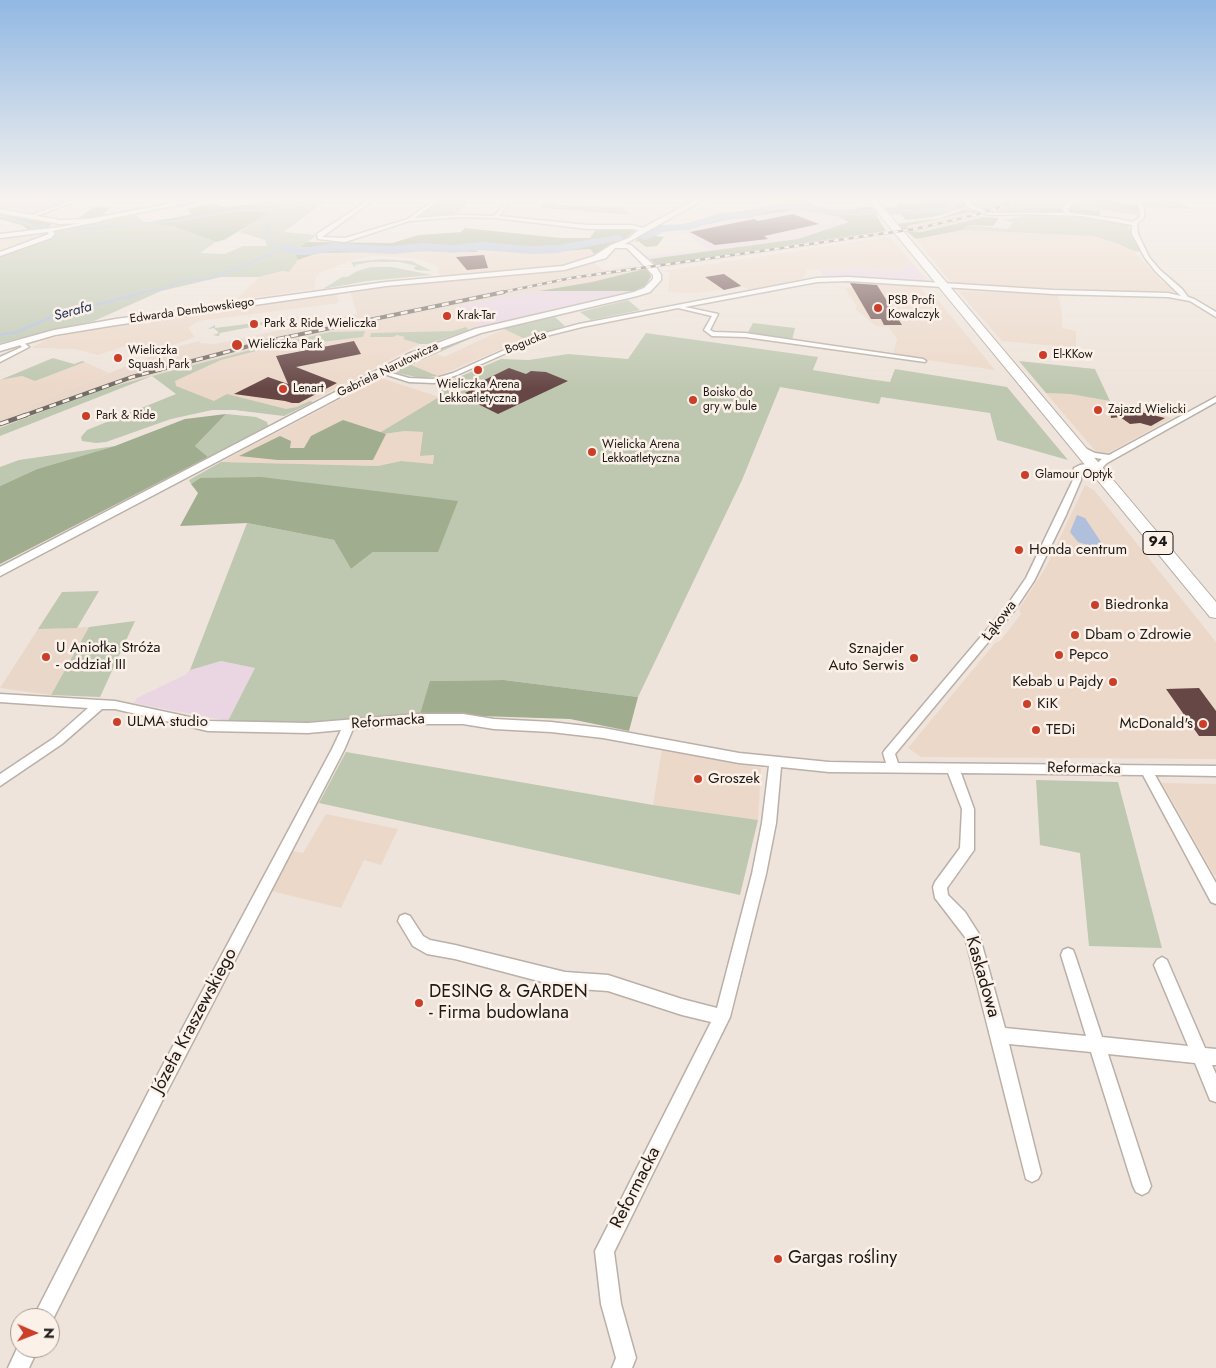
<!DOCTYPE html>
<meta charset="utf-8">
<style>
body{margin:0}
#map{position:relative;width:1216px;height:1368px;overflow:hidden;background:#eee4db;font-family:Jost,sans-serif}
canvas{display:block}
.north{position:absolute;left:10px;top:1308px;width:50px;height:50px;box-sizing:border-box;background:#fcf1e8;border:1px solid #a29b94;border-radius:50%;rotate:91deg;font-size:14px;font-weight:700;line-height:20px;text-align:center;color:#1c1916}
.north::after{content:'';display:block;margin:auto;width:18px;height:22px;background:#cb3f2a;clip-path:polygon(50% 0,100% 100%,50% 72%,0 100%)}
</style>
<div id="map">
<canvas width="1216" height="1368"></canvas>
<div class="north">N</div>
</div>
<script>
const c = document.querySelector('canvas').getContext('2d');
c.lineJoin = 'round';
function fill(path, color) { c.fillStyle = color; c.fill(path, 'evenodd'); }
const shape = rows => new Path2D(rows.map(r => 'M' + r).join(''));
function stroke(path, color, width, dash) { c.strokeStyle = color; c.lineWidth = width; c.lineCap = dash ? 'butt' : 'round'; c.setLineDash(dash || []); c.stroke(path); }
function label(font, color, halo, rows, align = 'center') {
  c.font = font + ' Jost,sans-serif'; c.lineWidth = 5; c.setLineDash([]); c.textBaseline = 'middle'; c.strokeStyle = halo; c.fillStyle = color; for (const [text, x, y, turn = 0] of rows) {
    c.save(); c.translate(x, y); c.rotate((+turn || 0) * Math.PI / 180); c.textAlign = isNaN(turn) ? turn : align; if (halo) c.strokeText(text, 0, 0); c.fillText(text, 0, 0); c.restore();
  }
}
fill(shape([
 [0,197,50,197,39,203,28,203,11,209,0,208],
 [962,230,1093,236,1132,249,1163,283,1168,283,1179,292,1080,291,958,284,949,280,916,239],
 [44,235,43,237,0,252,0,238],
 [890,237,914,265,902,264,906,271,844,268,845,271,808,269,803,279,750,291,745,287,695,293,668,292,670,272,662,271],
 [484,249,534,253,590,249,594,254,565,265,442,276,437,272,439,270,438,266,414,258,371,256,350,261,322,272,316,277,314,289,236,300,259,277,282,271,289,272,298,260,318,253,437,251,453,253],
 [869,282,919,286,928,297,937,299,995,370,893,355,897,339,889,327,876,326,855,309,857,306,844,288,871,286],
 [958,291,1058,294,1062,313,1062,328,1076,331,1076,348,1002,341],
 [335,293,337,294,339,303,199,321,188,328,195,337,148,354,125,346,98,355,75,349,31,348,48,339,74,333],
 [456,306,480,327,420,344,284,416,235,410,175,386,175,381,182,377,221,360,264,349,363,337,365,331,330,332],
 [504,329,525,339,438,376,410,366,437,354,444,357],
 [85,362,109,373,0,417,0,380,22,376,35,381],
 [381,378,439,397,377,435,405,431,424,432,421,456,434,455,433,464,401,461,378,466,221,462],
 [1046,393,1070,394,1110,401,1172,418,1108,453,1098,454],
 [1085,485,1094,490,1216,642,1216,759,921,757,908,748,995,643,1001,640,1021,614,1019,609,1046,567],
 [662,749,761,768,758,820,653,805],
 [1162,783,1216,784,1216,875,1214,875],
 [326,814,398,829,381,865,364,860,341,908,271,891,293,851,303,853]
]), '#ecd8c9');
fill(shape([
 [50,197,79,197,33,213,11,209,28,203,39,203],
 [796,210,835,215,850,222,798,239,650,259,645,256,706,249,683,230,721,221],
 [902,264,914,265,927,281,922,282,824,278,820,270,844,271,844,268,905,271],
 [539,291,557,290,634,291,480,327,456,306],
 [221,661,255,668,228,721,134,703,137,698,185,675,190,670]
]), '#ead5e3');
fill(shape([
 [971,212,983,217,921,232,910,231,907,226],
 [882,232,886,235,669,267,662,264],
 [594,262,604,270,630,266,640,267,642,269,592,282,466,304,254,349,96,391,0,428,0,417,144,359,180,346,199,341,201,343,214,344,357,314,350,292,353,290,552,271],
 [89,627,51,695,0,688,38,629]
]), '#e9d8ca');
fill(shape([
 [291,197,296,201,331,197,284,232,317,235,294,252,298,260,289,272,282,271,259,277,221,277,161,291,94,321,0,343,0,255,54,235,57,230,135,215,146,223,172,226,216,242,200,253,225,254,243,246,267,246,265,240,239,232,265,215,255,204],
 [443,197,462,197,466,202,464,207,453,215,419,217],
 [977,197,1006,199,1011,197,1028,197,983,212,970,205,969,202],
 [1036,197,1056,197,1104,204,1139,211,1140,215,1094,209,1088,210,1037,208,1040,212,1003,214,995,211],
 [1139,199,1180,201,1190,209,1144,207],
 [548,202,559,205,621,207,630,215,542,208,541,203],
 [1036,214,1103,217,1126,222,1142,252,1134,251,1116,243,1093,236,962,230,969,225,1008,229,1013,222,1002,220],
 [383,259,411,261,432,271,416,270,413,268,417,266,399,262,371,262,355,265,356,266,354,267,351,262],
 [371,267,392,267,432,275,367,281,323,289,342,277,347,277,357,271],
 [628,300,640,310,591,320,580,312],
 [302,317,220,333,219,336,213,335,219,333,214,328,208,329,215,325,215,328],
 [555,317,565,326,525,339,502,328],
 [753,323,795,328,792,340,747,334],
 [466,327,469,330,428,344,420,344,403,339,405,337,397,335,393,337,370,337,371,333,453,331],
 [365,331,363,337,264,349,221,360,175,381,176,386,214,401,227,394,286,409,297,407,310,401,313,402,284,416,235,410,212,410,171,419,106,442,96,443,82,441,81,437,87,430,176,394,152,376,0,436,0,428,96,391,152,376,254,349,330,332],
 [646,333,818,357,813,370,868,379,890,382,895,369,1007,387,1068,460,997,440,990,413,881,397,879,404,780,387,742,480,638,697,504,680,431,681,420,714,308,722,228,721,255,668,221,661,190,670,247,523,334,540,351,569,373,552,438,552,200,478,191,484,189,480,221,462,378,466,401,461,433,464,434,455,420,456,423,432,405,431,376,435,439,397,443,384,501,359,529,360,568,354,628,359],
 [468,337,469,339,411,365,438,376,421,378,397,373,396,369,417,357],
 [53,358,74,364,82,361,85,362,35,381,22,376,0,380],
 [1019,361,1095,369,1110,401,1070,394,1046,393],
 [226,414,256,417,267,422,268,426,208,457,195,446],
 [115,446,37,469,0,486,0,467,19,460],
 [99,591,77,628,38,629,62,592],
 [135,621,100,697,51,695,89,627],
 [346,752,653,805,758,820,740,895,319,803],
 [1036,780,1118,782,1162,948,1089,946,1080,853,1040,845]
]), '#bec7b0');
fill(shape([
 [792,197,805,197,813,207,831,210,859,209,858,207,871,207,886,231,656,265,650,259,798,239,849,222,835,215,796,210,721,221,683,230,660,232,656,236,664,237,657,246,646,247,638,241,635,242,640,234,656,225,681,225,722,214,763,208,781,203],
 [913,197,973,197,967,201,966,207,933,217,906,220,900,213,888,213,883,208,898,207,897,204,921,203,917,197],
 [1055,197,1134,197,1135,199,1117,197,1114,201,1137,205,1139,211],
 [213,203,224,207,255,204,266,215,224,240,216,242,172,226,146,223,192,214,186,209],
 [94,207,112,207,103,214,123,214,76,220],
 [1037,208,1088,210,1101,210,1099,216,1040,212],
 [965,209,980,212,973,214,971,212,907,226,908,229,901,230,896,224,941,218],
 [0,214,37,221,52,224,44,230,26,231,26,228,21,225,0,219],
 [983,217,998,218,998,220,993,226,969,225,962,230,916,239,906,231,922,232],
 [465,228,561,238,590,238,596,229,630,228,636,230,622,241,594,254,590,249,534,253,484,249,476,250,477,252,437,251,318,253,298,260,294,252,307,242,392,243,419,235,461,232],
 [648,268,651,277,645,286,634,291,539,291,592,282],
 [226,414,195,446,208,457,0,564,0,486,37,469,115,446,185,419],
 [343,420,386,434,373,460,278,460,239,456,280,436,291,441,290,448,304,448,311,436],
 [261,477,458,501,438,552,373,552,351,569,334,540,247,523,180,526,198,493,191,484,200,478],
 [504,680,638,697,629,731,570,719,420,714,430,681]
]), '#a1ad8f');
fill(shape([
 [1077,515,1085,518,1103,545,1090,546,1078,542,1070,532]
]), '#b0bfdb');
stroke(shape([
 [799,197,808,208],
 [0,216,32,225,32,229,42,225,45,226,42,228],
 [74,230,177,221,239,210,276,210,285,216,270,224,267,228,270,230,266,233,274,244,281,247],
 [140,293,166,288,181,281,212,278,274,253,276,249,285,248]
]), '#b0bfdb', 2);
stroke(shape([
 [0,335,17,332,56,315,146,292]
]), '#b0bfdb', 2.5);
fill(shape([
 [951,197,962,197,956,204,957,208,956,210,940,214,836,216,808,211,777,210,759,214,752,218,718,220,689,230,666,231,645,240,639,237,664,225,688,224,717,214,749,212,777,204,808,205,836,210,940,208,946,206,946,203,951,197],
 [617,235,621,236,623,238,621,240,557,253,531,254,481,250,453,253,424,251,392,254,334,251,310,255,295,255,281,250,279,248,285,244,296,247,310,247,334,243,392,246,424,243,453,245,481,242,531,246,557,245,617,235]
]), '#b0bfdb');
fill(shape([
 [793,214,819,224,764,236,768,239,715,245,690,232,754,219,758,221],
 [484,255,488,268,478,269,467,270,456,257],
 [724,274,740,285,741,286,724,290,705,277],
 [850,283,877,285,902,325,884,325,881,319,871,319],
 [354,341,361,354,296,367,337,383,299,403,292,403,285,401,234,394,268,377,288,384,276,356],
 [509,368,526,374,531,371,546,372,568,381,498,414,468,399,474,397,465,393,473,389,470,387],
 [1106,404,1116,406,1165,418,1151,426,1140,423,1130,424,1120,417,1111,418,1110,407],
 [1199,688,1216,711,1216,736,1199,736,1166,689]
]), '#664746');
const street = shape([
 [80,197,86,197,31,218,27,217,80,197],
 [373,197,378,197,322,237,345,238,408,219,438,197,443,197,415,218,459,215,494,216,504,205,503,197,507,197,508,205,499,216,588,225,632,225,647,229,644,231,632,229,588,229,495,218,459,217,409,221,345,242,318,239,317,234,373,197],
 [972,197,977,197,970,202,970,204,990,213,1065,213,1062,208,1074,197,1079,197,1067,209,1070,213,1119,219,1133,222,1140,217,1140,208,1134,197,1138,197,1144,208,1144,217,1137,224,1138,234,1149,257,1160,270,1182,289,1188,297,1194,299,1216,312,1216,317,1190,301,1168,297,1053,294,848,281,817,282,685,307,718,314,710,330,714,332,745,333,923,359,926,361,925,362,745,337,712,336,704,330,712,316,678,308,582,327,542,337,457,375,434,383,409,382,378,372,381,370,409,378,433,379,453,373,538,335,579,324,817,278,848,277,1053,290,1168,293,1181,296,1156,272,1145,258,1132,234,1132,225,1082,216,1027,214,989,215,966,206,966,201,972,197],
 [100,219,102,221,53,231,55,234,51,238,0,256,0,252,49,234,48,232,0,238,0,234,60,227,100,219],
 [18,341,22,341,29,347,0,362,0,357,22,347,17,342,18,341],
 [1216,397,1216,402,1107,463,1103,467,1102,475,1096,475,1095,467,1081,471,1081,480,1066,515,1034,581,1014,611,895,754,898,763,1216,766,1216,776,1155,775,1216,883,1216,904,1211,902,1143,775,961,773,974,809,974,850,947,888,948,895,965,912,979,934,1005,1028,1086,1036,1061,955,1063,950,1068,948,1073,950,1075,955,1102,1037,1188,1046,1154,965,1157,960,1162,957,1167,960,1205,1048,1216,1049,1216,1065,1212,1065,1216,1074,1216,1102,1210,1100,1195,1063,1108,1054,1151,1186,1148,1192,1142,1195,1136,1192,1133,1186,1091,1052,1009,1044,1041,1173,1038,1179,1032,1182,1026,1179,965,937,935,898,933,887,935,882,960,848,962,809,948,773,829,772,781,767,776,823,766,874,730,1017,614,1252,621,1304,636,1358,632,1368,612,1368,616,1358,601,1304,595,1251,711,1022,682,1015,608,991,565,988,455,959,427,954,413,946,398,921,400,916,405,914,410,916,423,936,430,940,455,945,565,972,608,975,682,999,717,1008,752,874,762,823,769,766,739,763,603,738,551,732,494,729,463,724,417,724,353,729,344,750,161,1103,50,1325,50,1318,33,1318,149,1091,332,749,341,730,308,733,208,731,115,709,102,709,62,744,0,786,0,774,54,738,88,708,0,702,0,694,115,701,208,721,308,723,417,714,463,714,494,719,551,722,603,728,739,753,829,762,886,763,883,753,885,750,1006,607,1026,578,1073,480,1074,468,1080,465,1093,463,1096,464,1102,459,1090,457,1075,450,1075,446,1081,446,1095,453,1109,455,1216,397],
 [20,1342,20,1348,38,1348,35,1355,29,1368,8,1368,20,1342]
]);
const secondary = shape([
 [204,197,217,197,89,223,60,224,0,213,0,209,60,220,89,219,204,197],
 [700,197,708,197,625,244,631,245,656,267,661,275,661,280,650,292,637,296,481,333,414,358,0,576,0,567,408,354,475,329,634,292,644,288,653,279,653,275,627,248,615,248,606,258,564,270,386,286,116,325,55,335,0,351,0,345,54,330,116,319,386,282,563,266,594,256,611,245,629,238,637,231,700,197]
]);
const primary = shape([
 [863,197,872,197,876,199,1216,602,1216,618,1210,617,870,203,863,197]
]);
stroke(street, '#bab0a7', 3);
stroke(secondary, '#bab0a7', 3);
stroke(primary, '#bab0a7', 2);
fill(street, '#fff');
fill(secondary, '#fff');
fill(primary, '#fff');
const railFar2 = shape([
 [498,293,571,278,915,229,975,215,1031,197]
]);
const railFar1 = shape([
 [23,416,132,377,268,341,504,292]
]);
const rail = shape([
 [0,424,26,415]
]);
stroke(railFar2, '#726c66', 2.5);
stroke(railFar1, '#726c66', 4);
stroke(rail, '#726c66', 4.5);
stroke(railFar2, '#fcf1e8', 2, [5]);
stroke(railFar1, '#fcf1e8', 2.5, [7]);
stroke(rail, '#fcf1e8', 3, [9]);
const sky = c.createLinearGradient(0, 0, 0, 389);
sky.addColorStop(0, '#91b8e3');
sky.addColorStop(0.51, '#f7f3ef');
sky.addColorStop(1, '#f7f3ef00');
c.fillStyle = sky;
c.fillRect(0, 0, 1216, 389);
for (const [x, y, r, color] of [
 [878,308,5,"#cb3f2a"],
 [447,316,5,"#cb3f2a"],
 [254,324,5,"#cb3f2a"],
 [237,345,6,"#cb3f2a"],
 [1043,355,5,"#cb3f2a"],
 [118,358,5,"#cb3f2a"],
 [478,370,5,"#cb3f2a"],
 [283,389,5,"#cb3f2a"],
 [693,400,5,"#cb3f2a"],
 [1098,410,5,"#cb3f2a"],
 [86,416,5,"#cb3f2a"],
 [592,452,5,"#cb3f2a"],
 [1025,475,5,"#cb3f2a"],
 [1019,550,5,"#cb3f2a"],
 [1095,605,5,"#cb3f2a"],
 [1075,635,5,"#cb3f2a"],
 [1059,655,5,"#cb3f2a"],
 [46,657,5,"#cb3f2a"],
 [914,658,5,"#cb3f2a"],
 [1113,682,5,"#cb3f2a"],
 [1027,704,5,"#cb3f2a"],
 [117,722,5,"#cb3f2a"],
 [1203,724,5,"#cb3f2a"],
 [1036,730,5,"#cb3f2a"],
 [698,779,5,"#cb3f2a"],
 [419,1003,5,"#cb3f2a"],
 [778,1259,5,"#cb3f2a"]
]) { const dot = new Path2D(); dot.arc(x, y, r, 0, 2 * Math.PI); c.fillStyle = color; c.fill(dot); stroke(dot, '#fcf1e8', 2); }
label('12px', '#1c1916', '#fcf1e8', [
 ["PSB Profi",888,301],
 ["Kowalczyk",888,315],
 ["Krak-Tar",457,316],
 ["Park & Ride Wieliczka",264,324],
 ["Wieliczka Park",248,345],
 ["Wieliczka",128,351],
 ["Squash Park",128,365],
 ["El-KKow",1053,355],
 ["Wieliczka Arena",478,385,"center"],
 ["Lekkoatletyczna",478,399,"center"],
 ["Lenart",293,389],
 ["Boisko do",703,393],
 ["gry w bule",703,407],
 ["Zajazd Wielicki",1108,410],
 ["Park & Ride",96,416],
 ["Wielicka Arena",602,445],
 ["Lekkoatletyczna",602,459],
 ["Glamour Optyk",1035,475]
], 'left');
label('12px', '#1c1916', '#fcf1e8', [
 ["Edwarda Dembowskiego",192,311,-8],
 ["Bogucka",526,343,-22],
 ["Gabriela Narutowicza",388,370,-26]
]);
label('italic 14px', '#1c2f55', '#fcf1e8', [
 ["Serafa",73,312,-15]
]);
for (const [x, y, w] of [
 [1158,543,30]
]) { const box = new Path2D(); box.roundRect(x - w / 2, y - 11.5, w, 23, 4); c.fillStyle = '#fcf1e8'; c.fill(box); stroke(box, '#1c1916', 1); }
label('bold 14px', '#1c1916', null, [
 ["94",1158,543]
]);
label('15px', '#1c1916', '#fcf1e8', [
 ["Honda centrum",1029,550],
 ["Biedronka",1105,605],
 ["Dbam o Zdrowie",1085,635],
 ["U Aniołka Stróża",56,648],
 ["- oddział III",56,665],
 ["Sznajder",904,649,"right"],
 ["Auto Serwis",904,666,"right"],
 ["Pepco",1069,655],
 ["Kebab u Pajdy",1103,682,"right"],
 ["KiK",1037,704],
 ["ULMA studio",127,722],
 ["McDonald's",1193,724,"right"],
 ["TEDi",1046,730],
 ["Groszek",708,779]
], 'left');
label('15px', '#1c1916', '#fcf1e8', [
 ["Łąkowa",1000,621,-53],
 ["Reformacka",388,722,-4],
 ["Reformacka",1084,769,1]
]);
label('18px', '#1c1916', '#fcf1e8', [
 ["Kaskadowa",982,977,74],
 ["Józefa Kraszewskiego",195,1021,-62],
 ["Reformacka",636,1188,-63]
]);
label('18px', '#1c1916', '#fcf1e8', [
 ["DESING & GARDEN",429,993],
 ["- Firma budowlana",429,1014],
 ["Gargas rośliny",788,1259]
], 'left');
</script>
